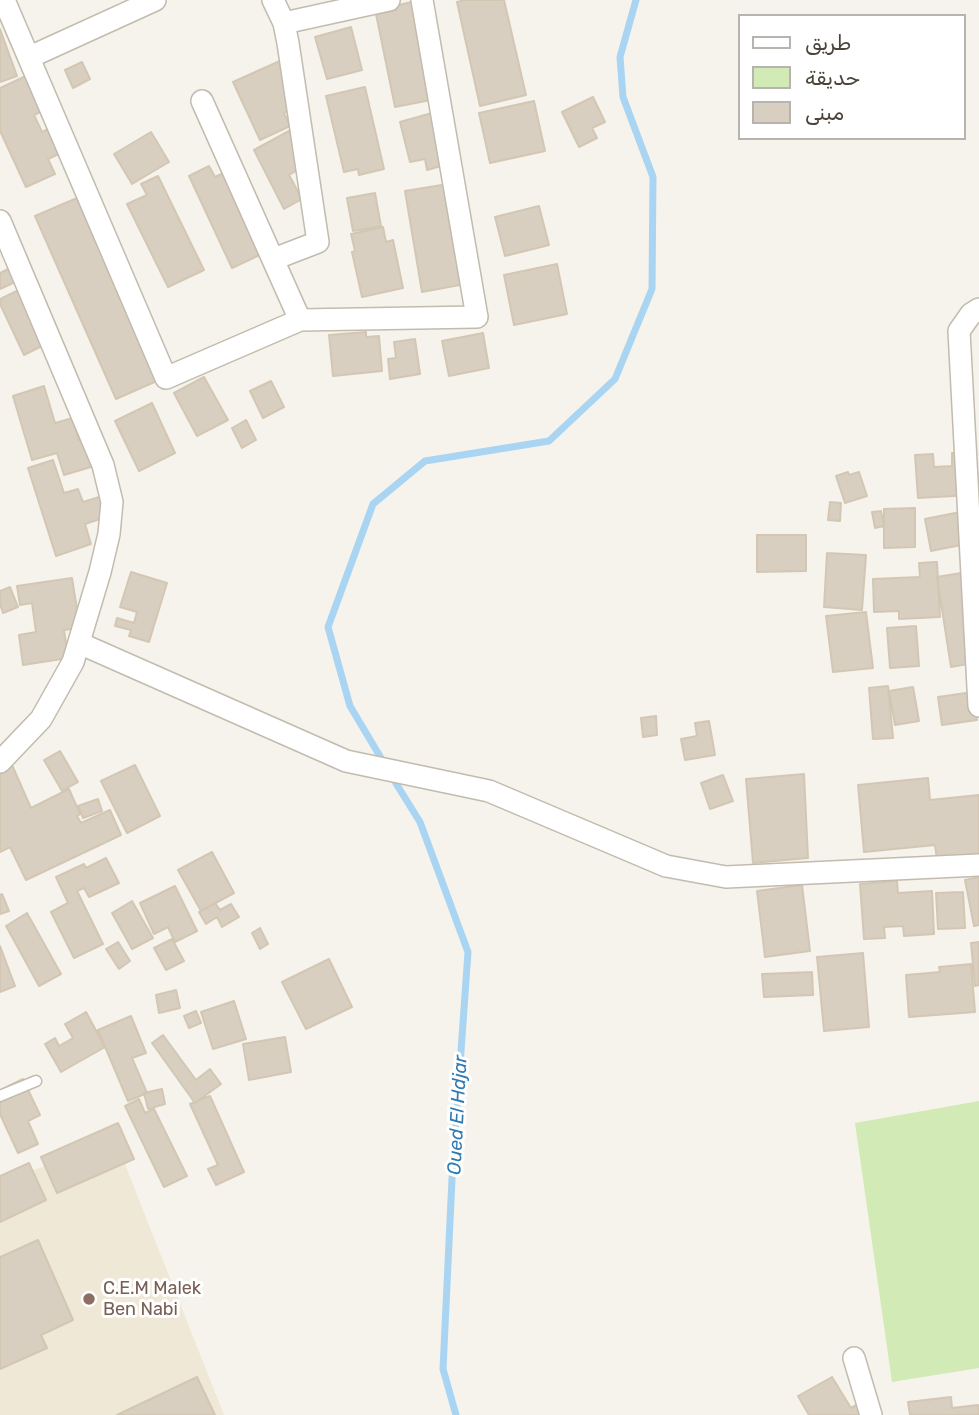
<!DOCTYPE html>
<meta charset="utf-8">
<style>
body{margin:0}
#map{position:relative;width:979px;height:1415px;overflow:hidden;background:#f6f3ec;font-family:Rubik,"Noto Naskh Arabic",sans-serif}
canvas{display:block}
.legend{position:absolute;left:738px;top:14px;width:228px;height:126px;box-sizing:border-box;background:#fff;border:2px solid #b7b4b0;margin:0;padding:9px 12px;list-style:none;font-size:21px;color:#4b4439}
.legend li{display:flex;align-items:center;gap:14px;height:35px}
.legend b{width:35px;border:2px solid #b7b4b0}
</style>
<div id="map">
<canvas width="979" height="1415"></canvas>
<ul class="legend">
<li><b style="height:9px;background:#fff"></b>طريق</li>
<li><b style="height:19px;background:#d2eab5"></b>حديقة</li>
<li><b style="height:19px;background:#d8cfc1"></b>مبنى</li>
</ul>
</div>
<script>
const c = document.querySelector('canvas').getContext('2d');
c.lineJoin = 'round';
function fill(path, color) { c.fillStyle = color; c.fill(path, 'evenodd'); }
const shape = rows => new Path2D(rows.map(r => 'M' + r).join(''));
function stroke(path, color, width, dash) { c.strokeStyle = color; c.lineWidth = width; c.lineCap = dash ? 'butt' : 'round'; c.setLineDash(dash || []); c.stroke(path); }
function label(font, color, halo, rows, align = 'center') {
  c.font = font + ' Rubik,sans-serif'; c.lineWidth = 6; c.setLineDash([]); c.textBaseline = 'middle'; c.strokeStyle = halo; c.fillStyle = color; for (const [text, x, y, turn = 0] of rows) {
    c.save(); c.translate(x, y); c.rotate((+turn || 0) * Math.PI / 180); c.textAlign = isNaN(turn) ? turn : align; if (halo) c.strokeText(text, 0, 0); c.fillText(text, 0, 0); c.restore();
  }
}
fill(shape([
 [115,1139,224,1415,0,1415,0,1183]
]), '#efe8d6');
fill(shape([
 [979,1101,979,1368,892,1382,855,1123]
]), '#d2eab5');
stroke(shape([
 [384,763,350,706,328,627,373,504,425,461,549,441,615,379,652,289,653,177,623,97,620,57,636,0],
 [392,777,420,822,468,952,452,1179,443,1369,456,1415]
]), '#a9d4f2', 7);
const building = shape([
 [465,0,504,0,526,95,480,106,457,2,465,0],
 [416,1,436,99,395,107,376,14,397,10,395,6,416,1],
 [351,27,362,70,327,79,315,37,351,27],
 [0,29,17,76,0,82,0,29],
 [282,60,302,104,284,113,290,126,260,140,233,82,282,60],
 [82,62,90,79,73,88,65,70,82,62],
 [28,75,44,110,34,115,42,132,51,127,63,152,48,159,55,174,26,187,0,131,0,88,28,75],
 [365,87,384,169,359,175,358,169,344,172,326,96,365,87],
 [593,97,605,122,592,128,597,138,579,147,562,112,593,97],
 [534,101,545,151,490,163,479,113,534,101],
 [432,113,445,165,427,170,425,159,410,162,400,122,432,113],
 [289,131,306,165,289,175,302,199,284,209,254,150,289,131],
 [151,132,169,162,132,184,114,154,151,132],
 [209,166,215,177,228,171,266,252,232,268,189,176,209,166],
 [158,176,204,270,168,287,127,204,147,195,141,184,158,176],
 [448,184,465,284,422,292,405,191,448,184],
 [375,193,381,226,353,231,347,198,375,193],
 [77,198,159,380,116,399,35,216,77,198],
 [539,206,549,245,505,256,495,217,539,206],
 [383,227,386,242,393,240,403,288,362,297,352,252,355,251,351,234,383,227],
 [557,264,567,314,514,325,504,275,557,264],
 [8,269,15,282,0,289,0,273,8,269],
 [33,283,44,345,24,355,0,304,0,299,33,283],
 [366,332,366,337,379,336,382,371,333,376,329,335,366,332],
 [483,333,489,368,449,376,442,341,483,333],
 [415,339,420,374,390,379,388,359,396,358,394,342,415,339],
 [204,377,228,420,197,436,174,393,204,377],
 [271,381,284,407,263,418,250,391,271,381],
 [44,386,55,423,73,418,79,440,92,436,101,464,64,475,57,453,32,460,13,396,44,386],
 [152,403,175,453,139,471,115,421,152,403],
 [246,420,256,440,242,448,232,428,246,420],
 [969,452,971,495,918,498,915,455,933,454,934,467,952,466,952,453,969,452],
 [53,460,64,493,78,489,83,502,109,494,115,514,85,524,91,544,56,556,28,468,53,460],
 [848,472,849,475,859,472,867,496,845,503,836,476,848,472],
 [830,502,841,503,840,521,828,520,830,502],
 [915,508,915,547,884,548,884,509,915,508],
 [881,511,884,526,875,528,872,512,881,511],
 [965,511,971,543,931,551,925,519,965,511],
 [757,535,806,535,806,571,757,572,757,535],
 [827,553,866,555,862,610,824,607,827,553],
 [937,562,940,617,899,619,899,611,874,612,873,579,920,577,919,563,937,562],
 [131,572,167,583,149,642,129,636,131,630,115,626,117,618,134,623,137,612,120,607,131,572],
 [967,572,979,662,951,667,937,577,967,572],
 [72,578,80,628,64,630,68,658,23,665,19,635,36,632,32,603,20,605,17,586,72,578],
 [10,587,18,607,3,613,0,604,0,591,10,587],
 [866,612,873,668,833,672,826,616,866,612],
 [916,626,919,666,890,668,887,628,916,626],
 [888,686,893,738,873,739,869,688,888,686],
 [913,687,919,721,895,725,889,691,913,687],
 [973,692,977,720,942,725,938,697,973,692],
 [656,716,657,735,643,737,641,718,656,716],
 [709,721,715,755,685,760,681,739,697,736,695,723,709,721],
 [60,751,78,782,62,791,44,760,60,751],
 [12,765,31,808,69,789,80,814,77,816,81,823,110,810,121,835,26,880,10,847,0,852,0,771,12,765],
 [135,765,160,816,127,833,101,781,135,765],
 [804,774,808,858,753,863,746,779,804,774],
 [723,775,733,801,710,809,701,783,723,775],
 [928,778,930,800,979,795,979,855,937,859,935,845,864,852,858,785,928,778],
 [98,799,102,811,83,818,78,806,98,799],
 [212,852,234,893,201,911,178,870,212,852],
 [106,858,119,883,89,897,84,888,77,891,103,944,74,958,51,912,68,903,56,877,84,864,86,868,106,858],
 [979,877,979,925,974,926,965,880,979,877],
 [897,881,898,893,932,891,934,934,904,936,903,926,884,927,885,938,864,939,860,884,897,881],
 [802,885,810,951,765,957,757,891,802,885],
 [175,886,197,931,175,942,168,927,154,934,140,903,175,886],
 [963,892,965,928,938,929,936,893,963,892],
 [2,894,9,911,0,914,0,895,2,894],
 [132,901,153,938,132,949,112,913,132,901],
 [215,903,220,910,231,904,239,917,222,927,217,917,206,924,199,912,215,903],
 [27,913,61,974,39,986,6,926,27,913],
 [260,928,268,944,260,949,252,933,260,928],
 [172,939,184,961,166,970,154,948,172,939],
 [118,942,130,961,119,969,106,949,118,942],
 [979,942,979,985,975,986,971,943,979,942],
 [0,946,15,986,0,992,0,946],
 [863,953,869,1027,824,1031,817,957,863,953],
 [329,959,352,1007,306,1029,282,982,329,959],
 [971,964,975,1012,909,1017,906,975,940,972,939,967,971,964],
 [812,972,813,995,764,997,762,974,812,972],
 [176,990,180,1008,159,1013,156,995,176,990],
 [234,1001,246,1039,213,1049,201,1012,234,1001],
 [196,1011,201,1023,189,1028,184,1016,196,1011],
 [86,1012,105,1047,61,1072,45,1044,55,1038,59,1046,73,1038,65,1024,86,1012],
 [131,1016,146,1053,132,1058,147,1093,128,1101,98,1030,131,1016],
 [163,1035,196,1080,210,1069,221,1084,195,1103,152,1043,163,1035],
 [285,1037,291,1072,249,1080,243,1044,285,1037],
 [23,1079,40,1115,28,1121,38,1144,18,1153,0,1114,0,1090,23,1079],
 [162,1089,165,1104,148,1109,144,1093,162,1089],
 [210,1096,244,1172,216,1185,208,1169,218,1165,190,1104,210,1096],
 [139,1099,145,1113,154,1109,187,1176,164,1187,125,1106,139,1099],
 [118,1123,134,1159,57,1193,41,1157,118,1123],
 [29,1163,46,1200,0,1222,0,1176,29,1163],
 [38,1240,73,1320,41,1335,47,1348,0,1369,0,1257,38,1240],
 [197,1377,215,1415,117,1415,197,1377],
 [832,1377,851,1408,862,1402,870,1415,809,1415,798,1396,832,1377],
 [951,1397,952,1408,978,1405,979,1415,910,1415,908,1402,951,1397]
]);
fill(building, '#d8cfc1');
stroke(building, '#d3c7b4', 2);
const lane = shape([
 [0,1096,36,1081]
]);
const street = shape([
 [4,0,166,378,300,320,477,317,422,0],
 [273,0,284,23,288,43,318,242,274,259],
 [284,23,389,0],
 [30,57,155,0],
 [202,101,300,320],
 [0,221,103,465,112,502,109,534,100,572,73,662,41,719,0,762],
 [979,309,971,314,959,331,979,706],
 [79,643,346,761,489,791,666,866,726,877,979,865],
 [854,1358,871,1415]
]);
stroke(lane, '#c2bbae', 13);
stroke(street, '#c2bbae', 24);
stroke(lane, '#fff', 10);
stroke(street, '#fff', 21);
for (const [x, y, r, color] of [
 [89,1299,7,"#8d6e63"]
]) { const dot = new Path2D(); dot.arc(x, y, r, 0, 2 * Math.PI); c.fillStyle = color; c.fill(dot); stroke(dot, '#fff', 2.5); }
label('18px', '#785e54', '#fff', [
 ["C.E.M Malek",103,1289],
 ["Ben Nabi",103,1310]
], 'left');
label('italic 19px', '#2e7ab2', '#fff', [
 ["Oued El Hdjar",458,1115,-87]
]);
</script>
